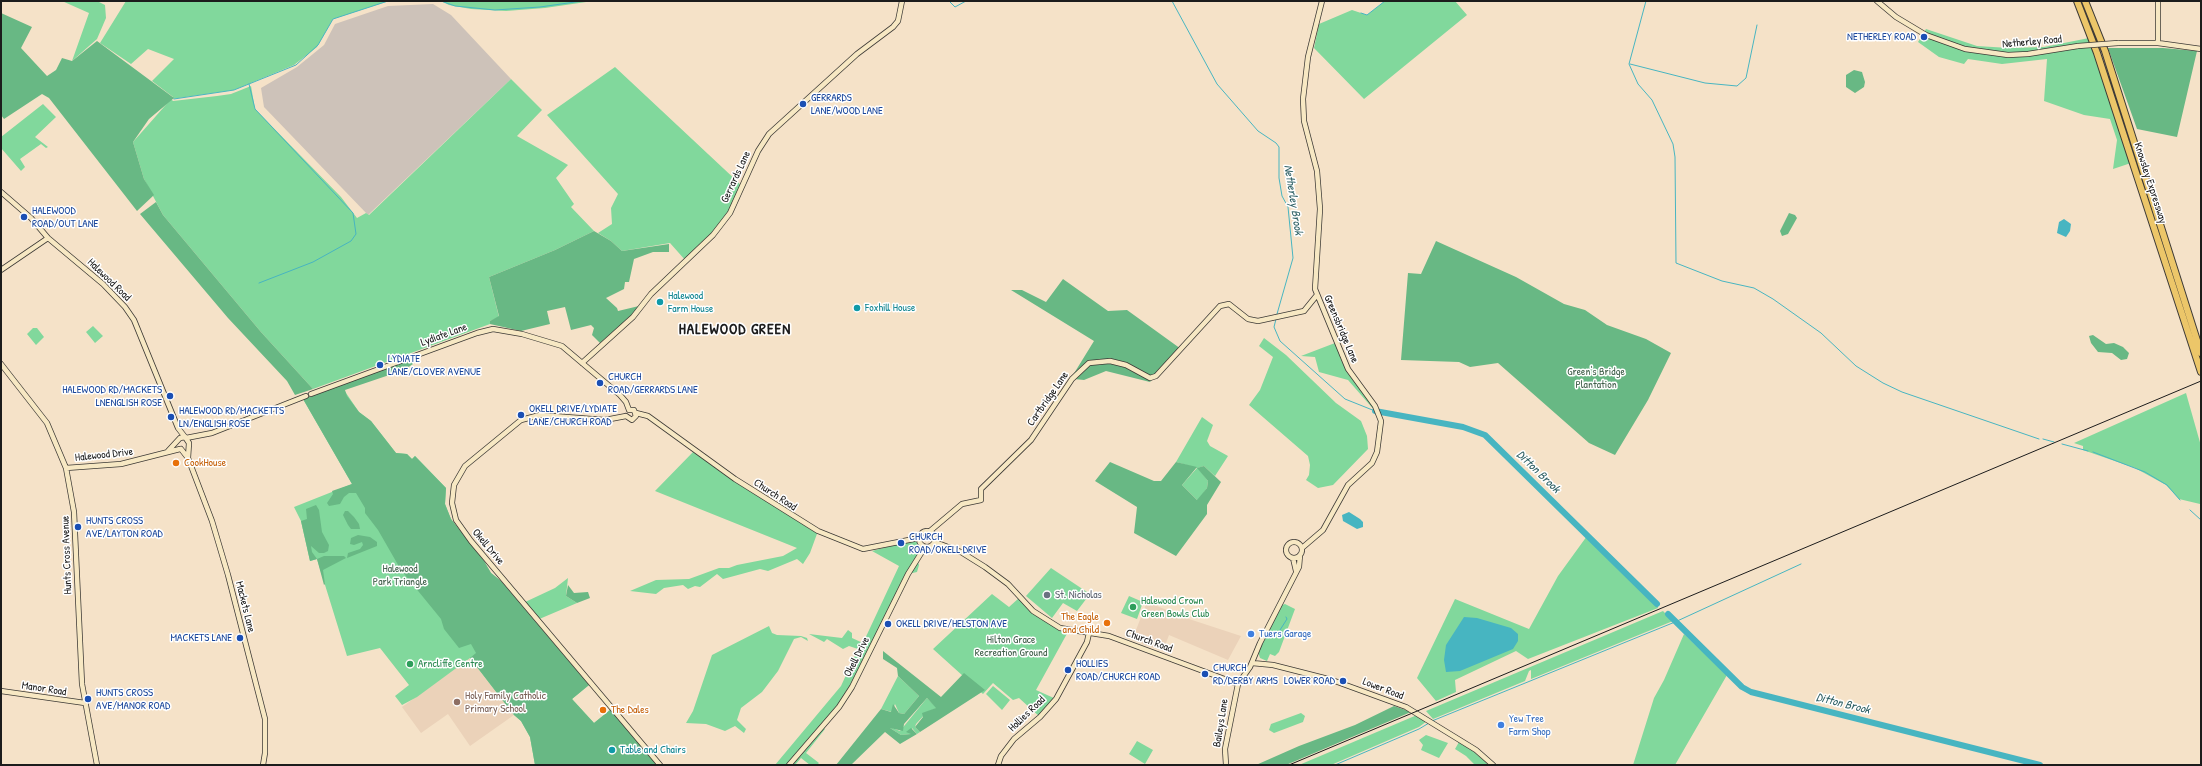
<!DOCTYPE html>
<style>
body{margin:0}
#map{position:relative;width:2202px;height:766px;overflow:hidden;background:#f5e2c8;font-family:"Patrick Hand",sans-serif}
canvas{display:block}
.frame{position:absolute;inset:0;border:2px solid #1c1c1c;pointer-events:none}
</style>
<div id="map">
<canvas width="2202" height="766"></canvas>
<div class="frame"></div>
</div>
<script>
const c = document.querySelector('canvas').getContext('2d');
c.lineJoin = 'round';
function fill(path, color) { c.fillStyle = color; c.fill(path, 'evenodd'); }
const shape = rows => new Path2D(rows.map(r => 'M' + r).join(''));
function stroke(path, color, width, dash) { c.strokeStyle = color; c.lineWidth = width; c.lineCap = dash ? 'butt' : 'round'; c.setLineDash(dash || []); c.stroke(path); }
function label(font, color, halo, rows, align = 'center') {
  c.font = font + ' "Patrick Hand",sans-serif'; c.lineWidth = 3; c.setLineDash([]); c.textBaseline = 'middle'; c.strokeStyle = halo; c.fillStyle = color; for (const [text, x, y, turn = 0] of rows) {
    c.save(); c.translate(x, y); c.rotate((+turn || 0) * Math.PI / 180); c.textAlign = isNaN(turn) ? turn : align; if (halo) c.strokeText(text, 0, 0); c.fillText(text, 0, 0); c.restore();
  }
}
fill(shape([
 [1147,602,1189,619,1241,636,1228,660,1169,635,1163,651,1132,640],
 [470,658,514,715,470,746,448,714,421,733,402,707]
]), '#ebd2b9');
fill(shape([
 [433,4,451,15,511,79,368,215,264,107,261,88,297,67,324,45,335,24,388,6]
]), '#cdc2b9');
fill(shape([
 [62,1,97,1,105,5,106,18,97,39,72,61,89,13],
 [126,1,389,1,333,19,317,47,294,65,234,90,172,99,173,97,152,81,174,59,148,49,131,64,100,43],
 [441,1,593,1,545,8,506,11,471,9,449,5],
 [1385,1,1455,1,1467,15,1364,99,1314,48,1319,24,1352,10,1367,15],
 [1926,29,1977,46,2009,48,2044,47,2089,38,2131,163,2113,169,2117,140,2110,119,2084,115,2044,101,2047,59,2002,64,1968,59,1964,64,1939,57,1918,42],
 [615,67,739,183,741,187,730,213,721,225,686,261,670,243,622,251,611,241,598,233,612,224,611,208,618,194,547,115],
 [511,79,542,110,517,136,568,165,556,178,574,204,571,207,594,231,555,250,489,277,499,317,490,321,490,324,313,389,261,332,163,215,144,179,133,142,171,99,173,101,217,96,231,94,251,86,255,109,341,197,357,218,366,213,369,215],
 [43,104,56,117,35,137,48,147,46,148,41,144,20,159,25,167,21,171,1,148,1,137],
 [93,326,103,336,95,343,86,332],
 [33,328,37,328,44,337,36,345,27,334],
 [1264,338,1286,355,1336,403,1361,421,1367,436,1368,449,1333,485,1318,488,1306,480,1309,475,1310,465,1308,456,1249,405,1260,390,1273,357,1259,346],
 [1335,343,1342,362,1369,398,1375,411,1348,380,1319,372,1315,357,1301,356],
 [344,390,359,412,371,421,396,453,407,454,412,459,415,456,446,488,445,504,451,519,484,561,491,573,501,581,589,685,572,699,594,723,610,710,659,765,535,765,530,737,521,721,514,715,470,658,417,697,402,705,395,696,409,685,380,648,347,656,317,559,310,561,301,521,294,507,352,484,303,399],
 [2186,393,2201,446,2200,504,2179,499,2166,485,2135,468,2083,450,2083,446,2074,443],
 [1202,417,1213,425,1207,441,1210,446,1228,456,1215,476,1204,466,1198,468,1208,481,1207,488,1198,501,1182,485,1197,468,1176,462],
 [694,451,818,531,810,553,803,564,797,559,768,571,760,569,723,579,717,574,700,587,695,586,688,589,683,585,664,588,656,594,630,591,656,580,689,579,719,568,729,568,737,565,783,556,797,548,655,491],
 [1587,536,1657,604,1658,608,1528,659,1516,651,1455,680,1456,692,1436,701,1417,678,1455,599,1529,629,1558,576],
 [919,538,920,543,925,547,917,559,919,565,917,572,908,574,852,687,822,727,825,729,806,753,819,763,817,765,810,765,801,758,795,765,775,765,841,686,858,649,849,646,843,649,827,639,824,642,809,634,842,638,848,630,852,633,852,638,863,643,899,566,872,551],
 [1051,568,1090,594,1077,611,1063,603,1052,618,1026,596],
 [568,578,566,596,577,603,537,620,523,603,555,588],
 [992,594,1009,607,1019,598,1037,616,1069,630,1036,690,1056,699,1040,717,1019,698,1013,700,993,683,983,694,933,649],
 [1129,596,1143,602,1137,619,1121,613],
 [1285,604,1295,609,1279,652,1275,656,1270,654,1267,661,1260,658,1258,652,1262,643,1282,605],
 [1663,611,1673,621,1531,679,1531,670,1529,671,1525,681,1433,719,1426,711],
 [769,626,772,633,777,635,801,636,807,638,808,641,801,637,794,639,778,671,762,692,741,708,737,720,746,729,744,733,735,726,725,731,706,724,686,723,693,711,712,655],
 [1684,634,1727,675,1675,765,1633,765,1654,698,1664,680],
 [898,676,919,696,904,714,899,713,895,704,892,712,881,709],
 [993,686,1010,700,1002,710,986,694],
 [927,698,937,708,927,712,916,724,915,727,920,732,917,734,912,728,912,734,901,735,890,728,890,727,900,731],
 [1301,713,1305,716,1303,722,1274,733,1269,730,1271,724],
 [1417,715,1427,721,1419,727,1331,765,1299,765],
 [1426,735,1448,743,1439,758,1421,750,1423,745,1419,740],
 [1137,741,1153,750,1145,764,1129,754],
 [1459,742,1473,751,1489,765,1475,765,1466,756,1455,749]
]), '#81d89c');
fill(shape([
 [1,13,32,27,21,48,47,76,56,70,62,58,72,61,97,41,174,98,149,119,133,142,144,179,154,195,137,211,49,98,42,94,4,119,1,115],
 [2108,48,2163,48,2197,51,2177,137,2137,129],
 [1854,70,1862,72,1865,82,1864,87,1855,93,1846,87,1846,75],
 [156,202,163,215,261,332,313,389,295,395,287,381,228,318,140,214],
 [1789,213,1795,215,1797,218,1788,234,1782,236,1780,231],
 [594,231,611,241,622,251,669,244,669,252,653,252,634,259,629,282,625,282,624,289,606,298,617,308,618,311,639,306,630,317,600,343,592,335,594,328,591,325,571,330,565,307,547,311,550,324,521,331,490,324,490,321,499,316,489,277,555,250],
 [1436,241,1516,277,1564,304,1585,310,1607,325,1646,339,1671,353,1648,400,1615,455,1589,443,1498,363,1470,367,1459,362,1401,360,1408,273,1421,274],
 [1063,279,1108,311,1127,310,1181,349,1150,382,1106,371,1084,380,1074,379,1073,375,1094,341,1011,290,1022,290,1046,302],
 [2093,335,2106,344,2114,343,2123,347,2129,353,2127,359,2121,360,2112,353,2098,352,2091,343,2089,336],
 [410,359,413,364,404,370,345,390,347,396,359,412,371,421,396,453,407,454,412,459,415,456,446,488,445,504,451,519,484,561,491,573,501,581,589,685,572,699,594,723,610,710,658,765,535,765,530,737,521,721,514,715,470,658,476,653,471,644,459,648,444,629,441,619,401,570,378,530,365,513,365,508,356,493,349,493,344,497,340,504,329,506,327,503,333,494,332,491,352,484,303,399],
 [1110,462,1154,481,1161,481,1176,462,1197,467,1182,485,1197,500,1207,488,1208,481,1197,468,1204,466,1221,482,1207,505,1207,514,1176,556,1134,533,1137,507,1095,481],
 [316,505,319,510,322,532,329,545,328,551,324,553,319,553,311,546,312,552,317,559,324,556,344,556,346,558,323,570,325,584,324,585,317,559,310,561,301,521,307,519,306,509],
 [345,511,348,511,354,517,359,524,360,529,351,529,348,525,343,515],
 [358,535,370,537,377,542,377,546,347,558,348,553,360,549,363,545,362,542,354,545,350,544,351,538],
 [568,585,574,593,588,592,590,598,577,603,566,596],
 [883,651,941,697,964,673,985,690,920,732,915,727,923,717,922,713,936,708,927,698,904,724,903,731,890,728,901,735,911,734,906,732,911,728,917,734,900,744,885,732,851,765,836,765,881,709,891,712,893,704,899,713,904,714,919,696,898,676,897,668,883,659],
 [1394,706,1411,712,1286,765,1256,765,1299,746,1355,725]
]), '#68b884');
fill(shape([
 [2064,219,2071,224,2070,231,2066,237,2057,233,2059,222],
 [1349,512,1360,519,1363,522,1363,527,1357,529,1343,521,1342,515],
 [1464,617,1477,618,1511,628,1518,634,1518,641,1513,649,1460,671,1446,672,1444,660,1446,645]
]), '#47b5c1');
stroke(shape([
 [441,1,455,6,495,10,540,7,582,1],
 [949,1,955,7,966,1],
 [1172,1,1217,84,1258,131,1276,143,1279,147,1279,178,1282,196,1288,207,1293,258,1277,314],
 [1646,1,1629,64,1638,84,1652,100,1673,144,1675,157,1676,263,1722,281,1754,288,1773,299,1821,333,1856,366,1883,383,1902,392,2039,439],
 [1361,13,1367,15,1385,1],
 [1630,64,1705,83,1737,86,1746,78,1757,25],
 [249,84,255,109,353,213,356,234,351,241,313,262,259,283],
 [174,99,234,90,296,65,318,45,333,19,388,1],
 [1276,319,1274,327,1280,341,1345,399,1375,411],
 [2043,439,2054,442],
 [2062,444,2088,451],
 [2093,452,2145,472,2167,485,2180,500],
 [2190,510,2201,520],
 [1280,638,1280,630,1287,619,1286,617],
 [1432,721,1675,622,1801,564],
 [1335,765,1419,729,1429,723]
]), '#47b5c1', 1);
stroke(shape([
 [1375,411,1463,427,1485,435,1657,604],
 [1668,614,1742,687,1751,692,2040,765]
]), '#47b5c1', 6);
const secondary = shape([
 [1877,1,1896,17,1926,35,1965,49,2008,55,2028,54,2078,46],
 [2118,43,2158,43,2201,49],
 [2158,43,2158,1],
 [1,192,31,218,48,238,103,284,125,307,134,320,178,428,185,437],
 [1,270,48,238],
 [582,363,633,317,651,294,713,235,730,213,758,151,769,134,857,54,893,27,898,21,902,1],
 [1,364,47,423,66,468,74,512,82,684,97,765],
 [311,394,477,333,493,329,522,334,562,346,620,395,626,402,629,410],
 [636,413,648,416,735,479,818,531,863,549,919,538],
 [626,416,605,420,540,415,521,420,465,466,454,485,452,503,456,520,471,541,660,765],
 [626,416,632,420,636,416,634,410,629,410],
 [186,438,212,433,306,396],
 [181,449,188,458,212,521,228,575,265,719,265,753,263,765],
 [168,451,180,438,185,437,189,443,188,458],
 [66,468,121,464,180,449],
 '919 539a8 8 0 1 1 16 0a8 8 0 1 1-16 0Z',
 [930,531,962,504,981,500,981,489,1031,440,1072,379,1089,363,1110,361,1126,365,1150,378,1156,376,1220,306,1229,304,1248,319,1258,321,1304,311,1317,295],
 '1286 550a8 8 0 1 1 16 0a8 8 0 1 1-16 0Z',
 [935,542,961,552,985,567,1008,584,1033,611,1060,628,1109,636,1238,684],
 [1302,548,1323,530,1348,485,1372,463,1377,452,1381,421,1375,406,1348,369,1315,289,1320,209,1317,171,1304,121,1303,99,1308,57,1322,1],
 [1293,558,1296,571],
 [1252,663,1273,665,1332,680,1406,707,1476,750,1493,765],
 [1,691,85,703],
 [789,765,839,707,852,687,908,574,925,547],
 [998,765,1001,756,1014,739,1040,717,1056,699,1087,642,1089,633],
 [1226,765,1225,749,1238,684,1250,667,1260,643,1299,567,1300,555]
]);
const highway = shape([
 [2077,1,2097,53,2201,372],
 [2085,1,2105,51,2201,353]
]);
stroke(secondary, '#3d3a36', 6);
stroke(highway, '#3d3a36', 8);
stroke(secondary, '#f7e8c3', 4.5);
stroke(highway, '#ecc669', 6);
stroke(shape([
 [1289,765,2201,381]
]), '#1c1c1c', 1);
const secondaryBridge = shape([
 [2078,46,2118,43]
]);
stroke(secondaryBridge, '#3d3a36', 6, []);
stroke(secondaryBridge, '#f7e8c3', 4.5);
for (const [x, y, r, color] of [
 [1924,37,4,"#1a4fb4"],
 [803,104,4,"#1a4fb4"],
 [24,217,4,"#1a4fb4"],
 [660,302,4,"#0f9aa8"],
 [857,308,4,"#0f9aa8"],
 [380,365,4,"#1a4fb4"],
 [600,383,4,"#1a4fb4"],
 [170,396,4,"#1a4fb4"],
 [521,415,4,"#1a4fb4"],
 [171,417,4,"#1a4fb4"],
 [176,463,4,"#e8710a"],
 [78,527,4,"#1a4fb4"],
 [901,543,4,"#1a4fb4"],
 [1047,595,4,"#6b7280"],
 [1133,607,4,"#2e9e5b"],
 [1107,623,4,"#e8710a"],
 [888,624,4,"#1a4fb4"],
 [1251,634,4,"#3f7fe0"],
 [240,638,4,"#1a4fb4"],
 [410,664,4,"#2e9e5b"],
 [1068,670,4,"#1a4fb4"],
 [1205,674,4,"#1a4fb4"],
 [1343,681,4,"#1a4fb4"],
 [88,699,4,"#1a4fb4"],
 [457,702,4,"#8d6e63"],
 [603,710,4,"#e8710a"],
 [1501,725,4,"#3f7fe0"],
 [612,750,4,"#0f9aa8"]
]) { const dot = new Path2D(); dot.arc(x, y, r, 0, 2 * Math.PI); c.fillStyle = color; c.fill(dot); stroke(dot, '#fff', 1.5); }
label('11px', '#164399', '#fff', [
 ["NETHERLEY ROAD",1916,37,"right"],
 ["GERRARDS",811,98],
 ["LANE/WOOD LANE",811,111],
 ["HALEWOOD",32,211],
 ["ROAD/OUT LANE",32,224],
 ["LYDIATE",388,359],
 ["LANE/CLOVER AVENUE",388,372],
 ["CHURCH",608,377],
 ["ROAD/GERRARDS LANE",608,390],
 ["HALEWOOD RD/MACKETS",162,390,"right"],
 ["LNENGLISH ROSE",162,403,"right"],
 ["OKELL DRIVE/LYDIATE",529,409],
 ["LANE/CHURCH ROAD",529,422],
 ["HALEWOOD RD/MACKETTS",179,411],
 ["LN/ENGLISH ROSE",179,424],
 ["HUNTS CROSS",86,521],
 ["AVE/LAYTON ROAD",86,534],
 ["CHURCH",909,537],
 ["ROAD/OKELL DRIVE",909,550],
 ["OKELL DRIVE/HELSTON AVE",896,624],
 ["MACKETS LANE",232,638,"right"],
 ["HOLLIES",1076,664],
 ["ROAD/CHURCH ROAD",1076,677],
 ["CHURCH",1213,668],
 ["RD/DERBY ARMS",1213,681],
 ["LOWER ROAD",1335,681,"right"],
 ["HUNTS CROSS",96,693],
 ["AVE/MANOR ROAD",96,706]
], 'left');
label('11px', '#1c1c1c', '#fff', [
 ["Netherley Road",2032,42,-5],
 ["Gerrards Lane",736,177,-65],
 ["Knowsley Expressway",2150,183,72],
 ["Halewood Road",109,280,44],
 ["Greensbridge Lane",1341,329,67],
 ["Lydiate Lane",444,335,-20],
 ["Cartbridge Lane",1048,399,-55],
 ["Halewood Drive",104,455,-6],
 ["Church Road",775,495,33],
 ["Okell Drive",488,547,50],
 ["Hunts Cross Avenue",67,555,-92],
 ["Mackets Lane",245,607,76],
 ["Church Road",1149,641,20],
 ["Okell Drive",857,657,-63],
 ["Manor Road",44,689,9],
 ["Lower Road",1383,689,21],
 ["Hollies Road",1027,714,-44],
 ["Baileys Lane",1221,723,-81]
]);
label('11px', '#0d838f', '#fff', [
 ["Halewood",668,296],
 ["Farm House",668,309],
 ["Foxhill House",865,308],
 ["Table and Chairs",620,750]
], 'left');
label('11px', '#3f5e49', '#fff', [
 ["Green's Bridge",1596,372],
 ["Plantation",1596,385],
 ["Halewood",400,569],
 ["Park Triangle",400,582],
 ["Hilton Grace",1011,640],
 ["Recreation Ground",1011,653]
]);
label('11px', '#c56008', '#fff', [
 ["CookHouse",184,463],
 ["The Eagle",1099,617,"right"],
 ["and Child",1099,630,"right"],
 ["The Dales",611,710]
], 'left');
label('11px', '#5b616d', '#fff', [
 ["St. Nicholas",1055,595]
], 'left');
label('11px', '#27864d', '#fff', [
 ["Halewood Crown",1141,601],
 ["Green Bowls Club",1141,614],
 ["Arncliffe Centre",418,664]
], 'left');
label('11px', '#366cbe', '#fff', [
 ["Tuers Garage",1259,634],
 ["Yew Tree",1509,719],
 ["Farm Shop",1509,732]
], 'left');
label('11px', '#785e54', '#fff', [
 ["Holy Family Catholic",465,696],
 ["Primary School",465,709]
], 'left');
label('italic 12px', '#2f6166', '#fff', [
 ["Netherley Brook",1293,200,81],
 ["Ditton Brook",1538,472,44],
 ["Ditton Brook",1843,704,14]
]);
c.letterSpacing = '1px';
label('bold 15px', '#1c1c1c', '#fff', [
 ["HALEWOOD GREEN",735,330]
]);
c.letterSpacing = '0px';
</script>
